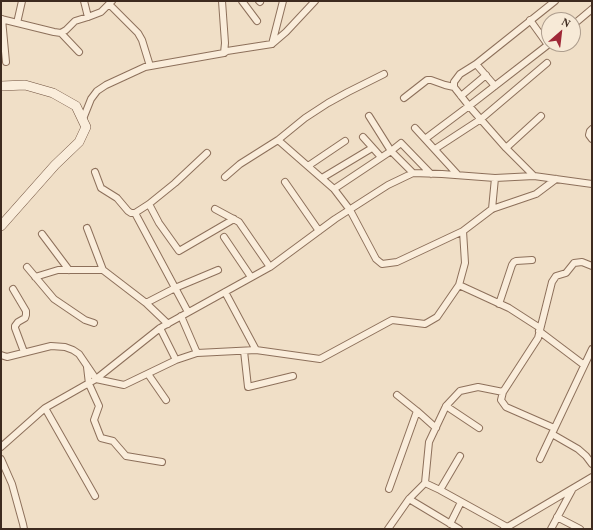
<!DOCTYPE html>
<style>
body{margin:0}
#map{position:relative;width:593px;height:530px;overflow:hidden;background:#f0dfc7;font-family:"Times New Roman",serif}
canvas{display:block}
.frame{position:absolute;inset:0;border:2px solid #3d2a1f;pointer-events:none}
.north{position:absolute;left:541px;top:12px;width:40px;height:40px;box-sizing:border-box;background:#f7ead7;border:1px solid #ad9d8d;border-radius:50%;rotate:28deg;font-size:11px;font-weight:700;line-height:16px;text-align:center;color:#3d2a1f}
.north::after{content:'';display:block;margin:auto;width:14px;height:18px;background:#9f2837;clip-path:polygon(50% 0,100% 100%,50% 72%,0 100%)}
</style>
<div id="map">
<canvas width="593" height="530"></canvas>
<div class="frame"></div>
<div class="north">N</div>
</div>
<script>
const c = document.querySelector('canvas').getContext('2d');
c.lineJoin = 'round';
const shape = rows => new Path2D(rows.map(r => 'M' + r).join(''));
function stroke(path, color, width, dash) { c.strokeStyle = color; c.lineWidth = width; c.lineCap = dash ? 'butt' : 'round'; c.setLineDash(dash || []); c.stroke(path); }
const street = shape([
 [84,1,88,17],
 [222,1,225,43,224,53],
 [242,1,257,21],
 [259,1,260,2],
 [109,4,138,33,142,40,150,66],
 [1,19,54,32,61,33,79,52],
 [2,19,6,62],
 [530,20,548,45],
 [17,23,22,1],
 [573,25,592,9],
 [61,33,66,30,75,21,88,17,101,12,112,1],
 [272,44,283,1],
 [476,64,495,86],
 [461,96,486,75],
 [404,98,427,80,431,80,445,85,454,87],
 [83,119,91,99,97,91,106,85,145,67,224,53,227,51,272,44,286,32,315,1],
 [415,128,458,175],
 [592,129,590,131,589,135,592,139],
 [363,137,381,157],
 [425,139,469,106,549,44],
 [278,140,305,118,328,103,348,92,384,74],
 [506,148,541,116],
 [435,149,481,119,547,63],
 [308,166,345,141],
 [95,172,101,188,117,198,128,211,131,213,135,213],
 [413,173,391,151,401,143,431,174],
 [534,176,506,148,469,106,454,87,454,82,460,74,476,64,555,1],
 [225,177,240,164,278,140,334,189,350,210,376,259,382,264,397,262,463,231],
 [322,178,372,148],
 [285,182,319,231],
 [334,189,391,151,369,116],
 [149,204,159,223,179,251,234,219],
 [215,209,239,222,270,267],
 [492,209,495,178],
 [87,228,103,270],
 [42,234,69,270],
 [224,237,251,277],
 [27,267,54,299,85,320,94,323],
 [35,277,58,270,103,270,146,303,168,324],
 [459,285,509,308,540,328],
 [13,289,26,311,26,315,25,318,18,322,15,326,15,328,24,352],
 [225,292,256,350],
 [146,303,175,288,218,270],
 [499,304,512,265,514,262,516,261,532,260],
 [188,312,135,213,149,204,175,183,207,153],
 [181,316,197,353],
 [160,328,176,360],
 [539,331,584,365],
 [244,351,248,387,293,376],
 [1,355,7,357,51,346,65,347,73,350,79,354,96,379,124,385,176,360,197,353,256,350,320,359,392,320,425,324,437,317,459,285,465,263,463,231,492,209,536,194,556,179],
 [87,367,89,384,99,406,94,420,101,438,113,441,126,456,162,462],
 [148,374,166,400],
 [503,392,501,400,506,407,554,428],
 [397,395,417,411],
 [446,406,479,428],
 [45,408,95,496],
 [552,434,578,449,586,456,592,464],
 [1,447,45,408,96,379,160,328,270,267,335,219,388,185,413,173,442,174,495,178,534,176,592,184],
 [1,459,12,484,23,524,24,529],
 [540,459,592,349],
 [425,483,440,490,507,527],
 [389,489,417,411,436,428],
 [440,490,460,456],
 [409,499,425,483,429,442,446,406,460,391,478,387,503,392,538,338,552,282,556,276,566,273,574,263,582,262,592,266],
 [557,517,580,529],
 [450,524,461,502],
 [388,529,409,499,459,529],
 [504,529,592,477],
 [551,529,572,490]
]);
const secondary = shape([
 [1,86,25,85,53,93,76,106,86,127,79,142,55,165,1,226]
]);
stroke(street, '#8d705b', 8);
stroke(secondary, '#6f513e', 10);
stroke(street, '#faeddb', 6);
stroke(secondary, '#faeddb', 9);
</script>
